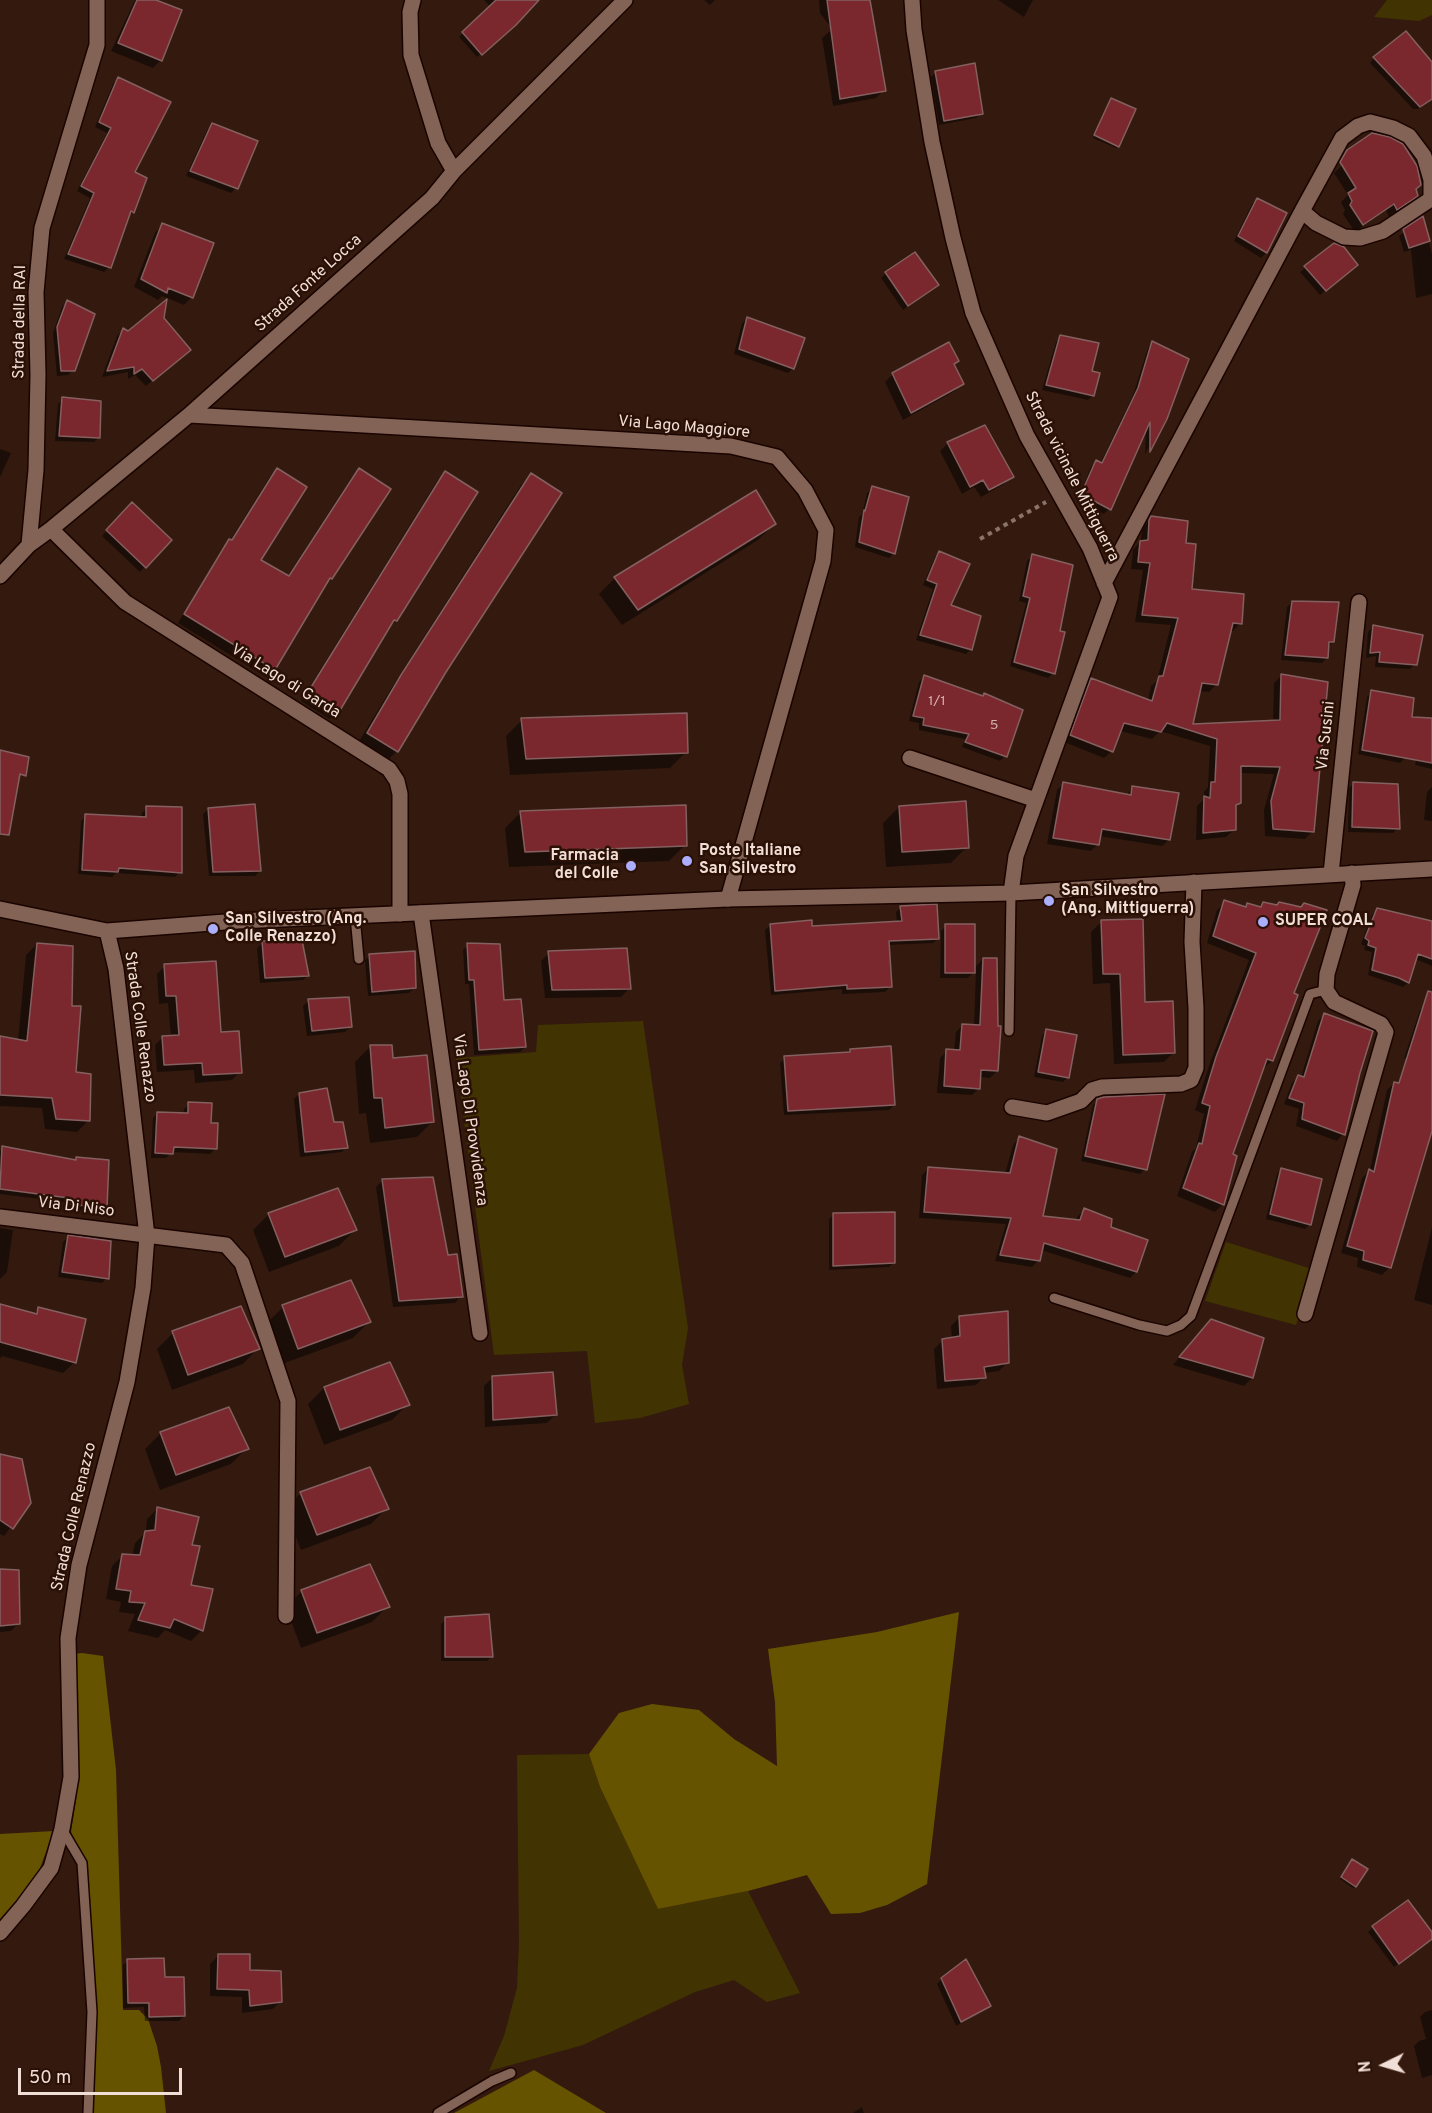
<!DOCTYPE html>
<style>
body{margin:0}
#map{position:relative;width:1432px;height:2113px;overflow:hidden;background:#341a0e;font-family:Overpass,sans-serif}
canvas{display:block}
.north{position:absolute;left:1354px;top:2035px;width:60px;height:60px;-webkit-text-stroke:4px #2a1005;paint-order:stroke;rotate:265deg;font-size:16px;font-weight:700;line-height:24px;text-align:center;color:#f1ded6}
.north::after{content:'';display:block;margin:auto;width:21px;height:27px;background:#f1ded6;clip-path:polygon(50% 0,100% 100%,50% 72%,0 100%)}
.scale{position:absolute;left:18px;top:2068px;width:164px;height:27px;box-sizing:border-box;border:3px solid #f1ded6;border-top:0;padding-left:8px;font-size:18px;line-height:21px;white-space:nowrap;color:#f1ded6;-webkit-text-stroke:4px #2a1005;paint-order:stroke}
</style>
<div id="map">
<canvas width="1432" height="2113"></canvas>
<div class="north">N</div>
<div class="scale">50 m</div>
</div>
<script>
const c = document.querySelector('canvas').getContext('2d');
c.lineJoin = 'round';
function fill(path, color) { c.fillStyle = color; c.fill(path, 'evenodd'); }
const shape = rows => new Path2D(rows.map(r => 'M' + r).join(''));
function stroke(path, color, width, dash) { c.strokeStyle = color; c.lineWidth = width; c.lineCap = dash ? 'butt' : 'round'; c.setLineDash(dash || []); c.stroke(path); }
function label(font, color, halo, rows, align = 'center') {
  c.font = font + ' Overpass,sans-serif'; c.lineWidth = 5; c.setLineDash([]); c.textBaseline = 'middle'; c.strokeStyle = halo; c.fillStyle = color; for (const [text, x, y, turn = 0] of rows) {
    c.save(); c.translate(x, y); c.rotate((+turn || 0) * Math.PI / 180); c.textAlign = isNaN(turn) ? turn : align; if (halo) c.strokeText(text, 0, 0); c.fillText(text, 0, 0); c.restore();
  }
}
fill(shape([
 [1387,0,1432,0,1432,15,1419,21,1374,17],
 [643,1021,688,1328,682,1365,689,1404,640,1418,595,1423,587,1351,494,1355,456,1058,536,1052,538,1025],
 [1226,1242,1312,1269,1296,1325,1205,1301],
 [589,1754,600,1787,658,1909,748,1891,800,1993,767,2002,734,1980,695,1992,583,2045,489,2071,504,2036,517,1988,519,1943,517,1755]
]), '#413402');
fill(shape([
 [959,1612,927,1884,887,1905,860,1913,831,1914,807,1875,748,1891,658,1909,600,1787,589,1754,619,1713,652,1704,699,1710,734,1739,777,1766,775,1702,768,1649,877,1632],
 [82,1653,103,1656,116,1770,123,2010,139,2010,148,2019,157,2046,161,2067,166,2113,92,2113,86,1866,71,1832,77,1793,74,1654],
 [54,1831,34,1884,0,1925,0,1834],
 [534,2070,606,2113,454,2113]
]), '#665300');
fill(shape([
 [135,0,152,0,161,60,153,68,111,51],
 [484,0,537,0,510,29,477,57,459,37,491,7],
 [704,0,715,0,710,5],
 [819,0,868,0,884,90,876,98,833,106,822,38,830,31,836,34,820,13],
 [998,0,1033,0,1024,17],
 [1374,58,1432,64,1432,100,1418,109,1413,109,1370,63],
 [936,72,981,113,976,118,939,125,931,77],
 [118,79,133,173,133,212,128,217,109,267,104,272,64,259,90,198,77,191,107,133,95,127,113,84],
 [1111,100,1118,146,1116,148,1093,138],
 [212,125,236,188,231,193,186,176,207,130],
 [1342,165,1415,189,1416,196,1408,204,1389,217,1386,210,1355,232,1343,214,1345,210,1341,202,1348,195,1334,173],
 [1257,199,1285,214,1266,253,1261,258,1234,241,1252,204],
 [1422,218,1432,254,1432,294,1416,298,1411,250,1404,252,1399,236],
 [162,225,192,297,184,305,162,296,158,300,134,287,155,233],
 [1334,245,1351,269,1320,295,1300,272],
 [886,273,932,289,903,310,881,278],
 [67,302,73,370,68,375,57,376,53,333,62,307],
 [163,318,182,356,146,386,135,375,128,379,128,372,102,377,117,336,123,330,129,333],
 [747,319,793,368,788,373,734,354,742,323],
 [1061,337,1093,395,1088,400,1042,390,1056,342],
 [1153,343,1166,418,1145,454,1146,428,1109,509,1104,514,1077,500,1091,467,1096,462,1100,464,1133,395,1148,348],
 [948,344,958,361,953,365,962,383,955,391,903,420,885,382,893,374],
 [63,399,99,437,94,442,55,441,58,404],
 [948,443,1012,476,1004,484,981,497,974,487,962,494,940,451],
 [0,449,11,453,0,477],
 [277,470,259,560,287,577,351,478,359,470,331,579,323,586,274,670,266,677,178,623,222,549,230,541,269,478],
 [445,473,396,620,388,628,338,711,330,719,301,701,437,481],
 [531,475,445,672,397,751,387,761,358,743,392,687,521,485],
 [873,488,894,553,889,558,855,547,859,517,862,514,867,493],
 [755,492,774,524,758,540,622,625,599,594,615,578],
 [132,504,170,540,140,572,102,536],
 [1151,517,1184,545,1191,591,1241,623,1233,631,1230,630,1217,684,1209,692,1199,691,1191,725,1273,722,1274,683,1281,676,1313,831,1305,839,1265,836,1264,810,1274,774,1239,773,1240,803,1234,809,1234,830,1226,837,1196,840,1197,806,1204,799,1204,792,1208,787,1210,746,1160,731,1152,739,1120,731,1112,751,1104,758,1064,742,1084,688,1091,680,1148,701,1151,686,1157,681,1171,625,1135,622,1143,570,1131,569,1133,550,1141,541,1142,529],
 [940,552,949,606,971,649,966,654,916,640,933,589,923,585,935,557],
 [1032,556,1058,632,1053,673,1048,678,1010,666,1026,603,1019,601,1027,561],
 [1292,602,1333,642,1327,648,1327,658,1322,663,1281,660,1287,607],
 [1373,627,1415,664,1410,669,1375,667,1376,656,1366,658,1368,632],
 [924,677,1005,756,1000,761,962,747,965,739,919,730,919,723,909,721,919,682],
 [1372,692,1405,758,1400,763,1358,754,1367,697],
 [522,720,686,752,670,768,510,775,506,736],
 [1432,749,1432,769,1415,765,1417,752],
 [1064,783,1126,796,1133,787,1169,840,1162,846,1099,836,1098,844,1091,851,1047,844,1057,790],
 [1354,783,1398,828,1393,833,1348,832,1349,788],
 [1432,787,1432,821,1424,820,1427,792],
 [899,807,967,847,951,863,886,867,883,823],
 [147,808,180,872,175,877,116,873,112,877,78,874,81,821,86,816,141,818,142,813],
 [208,809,260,871,255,876,209,876,203,814],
 [521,812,685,845,669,861,509,867,505,828],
 [1225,902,1244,908,1247,905,1260,908,1264,904,1300,909,1292,994,1296,996,1272,1061,1264,1068,1262,1067,1231,1155,1223,1204,1215,1212,1177,1196,1192,1152,1196,1148,1204,1114,1195,1110,1209,1066,1249,960,1207,943,1217,910],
 [901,907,938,938,933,943,888,945,890,987,885,992,842,994,842,989,771,995,765,930,770,925,811,927,897,923,896,912],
 [1377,910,1432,923,1432,966,1415,959,1408,983,1403,987,1368,975,1372,952,1364,950,1365,946,1361,944,1372,915],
 [1101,922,1144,1004,1174,1052,1164,1062,1114,1064,1110,983,1093,984,1091,932],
 [946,926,973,969,983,959,997,1071,990,1078,979,1077,979,1088,972,1095,937,1093,940,1058,947,1051,954,1051,956,1032,963,1025,974,1026,976,970,968,978,940,978,941,931],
 [262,943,308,975,303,980,260,983,257,948],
 [37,944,70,1007,75,1073,88,1121,77,1132,45,1129,42,1108,0,1106,0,1038,18,1041,26,955],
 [468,945,503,1002,525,1047,520,1052,474,1055,469,984,465,984,463,950],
 [549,953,629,989,621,997,545,998,541,961],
 [370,955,415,987,409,993,368,996,365,960],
 [165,966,220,1034,240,1072,232,1080,195,1083,194,1070,157,1072,155,1045,163,1037,171,1037,168,1003,159,1004,157,974],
 [348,998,350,1027,345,1032,307,1036,303,1006,308,1001],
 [1425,1005,1432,1007,1432,1065,1404,1058,1420,1010],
 [1324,1015,1362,1050,1343,1134,1337,1141,1296,1126,1299,1109,1284,1104,1292,1083,1298,1077,1301,1077,1318,1021],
 [1047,1031,1068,1077,1063,1082,1034,1077,1042,1036],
 [371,1046,391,1059,433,1121,417,1137,370,1143,366,1113,359,1114,355,1062],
 [851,1050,894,1105,889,1110,784,1115,780,1063,785,1058,848,1053],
 [1394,1083,1432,1094,1432,1126,1389,1268,1382,1275,1357,1267,1358,1258,1341,1253,1362,1178,1370,1170,1387,1090],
 [299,1094,332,1124,346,1147,342,1152,300,1157,294,1099],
 [1098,1100,1145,1169,1140,1174,1081,1161,1093,1105],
 [189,1104,210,1124,215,1149,210,1154,172,1152,166,1158,151,1158,153,1118,158,1113,183,1114,184,1109],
 [1019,1138,1041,1217,1076,1221,1078,1216,1084,1210,1109,1228,1136,1272,1130,1278,1041,1250,1039,1260,1032,1267,995,1261,1006,1224,919,1218,922,1175,928,1169,1005,1174,1013,1145],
 [3,1148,74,1161,77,1159,106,1207,101,1212,63,1209,64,1202,0,1194,0,1151],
 [1282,1169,1310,1224,1305,1229,1266,1219,1277,1174],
 [383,1180,446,1257,461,1296,455,1303,393,1307,376,1187],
 [269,1214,355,1230,339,1246,269,1272,253,1230],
 [834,1214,894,1262,889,1267,829,1270,829,1219],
 [1432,1227,1432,1305,1414,1300],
 [0,1228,13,1230,7,1272,0,1279],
 [68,1237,107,1278,102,1283,58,1277,63,1242],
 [0,1305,33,1314,39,1309,75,1362,63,1373,2,1356,0,1359],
 [283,1307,369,1322,353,1338,282,1364,267,1323],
 [959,1318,1007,1363,999,1371,984,1373,984,1377,976,1385,937,1389,934,1349,942,1341,952,1339,951,1326],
 [1203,1329,1252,1378,1244,1386,1173,1365],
 [173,1333,258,1348,243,1364,172,1390,157,1349],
 [492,1378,555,1415,547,1423,485,1427,484,1386],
 [324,1388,408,1404,392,1420,324,1445,308,1404],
 [161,1433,247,1448,231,1464,160,1490,145,1449],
 [0,1455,30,1502,4,1536,0,1534],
 [301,1493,387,1508,371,1524,301,1550,285,1509],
 [158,1508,190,1546,190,1586,202,1630,191,1641,165,1630,158,1638,128,1631,135,1614,119,1612,121,1602,106,1599,112,1566,123,1555,132,1556,135,1543,146,1532,147,1519],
 [0,1570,19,1623,11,1631,0,1632],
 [302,1591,388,1606,372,1622,301,1648,286,1607],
 [446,1619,492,1656,487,1661,441,1661,441,1624],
 [1350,1863,1355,1886,1353,1888,1340,1879],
 [1373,1927,1432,1935,1432,1938,1394,1967,1368,1932],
 [218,1956,281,2001,273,2009,242,2013,242,1997,210,1996,210,1964],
 [128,1960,163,1979,184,2016,179,2021,145,2021,144,2007,123,2008,123,1965],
 [942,1979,989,2005,984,2010,956,2026,937,1984],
 [1432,2010,1432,2075,1422,2078,1414,2046,1419,2041,1426,2039,1420,2017,1425,2012],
 [862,2107,864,2113,853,2113]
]), '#0007');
const building = shape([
 [137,0,156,0,182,10,162,61,118,43,137,0],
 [496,0,539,0,516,25,482,55,462,32,496,0],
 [827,0,870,0,886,91,840,99,827,0],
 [1406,31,1432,62,1432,99,1420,107,1373,57,1406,31],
 [975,63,983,114,944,121,935,71,975,63],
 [118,77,171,102,135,172,147,178,134,213,131,211,111,268,68,254,94,193,81,186,111,128,99,122,118,77],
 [1111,98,1136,109,1119,147,1094,135,1111,98],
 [212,123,258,141,238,189,190,171,212,123],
 [1372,133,1390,137,1403,144,1417,166,1421,185,1416,189,1418,196,1397,210,1394,204,1363,225,1350,205,1352,201,1348,193,1356,188,1340,162,1347,150,1372,133],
 [1257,198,1287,213,1267,253,1238,236,1257,198],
 [1423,216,1430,241,1409,248,1403,229,1423,216],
 [162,223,214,243,193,298,168,288,167,293,141,279,162,223],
 [1334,243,1344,247,1358,265,1326,291,1304,266,1334,243],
 [915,252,939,285,908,306,885,272,915,252],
 [167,299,164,318,191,350,153,381,142,369,134,374,134,367,107,371,123,328,128,331,167,299],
 [67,300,95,314,75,371,61,371,57,327,67,300],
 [747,317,805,338,794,369,739,349,747,317],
 [1060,335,1099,343,1092,371,1100,373,1094,396,1046,385,1060,335],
 [1152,341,1189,359,1167,419,1150,452,1150,422,1111,510,1081,494,1096,460,1102,463,1138,388,1152,341],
 [949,342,959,361,954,364,964,384,911,413,892,373,949,342],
 [62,397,101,401,100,438,59,436,62,397],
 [985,425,1014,477,989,490,983,480,970,487,947,442,985,425],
 [277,468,307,487,261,560,289,576,359,468,391,489,332,579,330,578,275,670,184,614,229,539,232,540,277,468],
 [445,471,478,492,397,621,394,620,339,712,308,692,445,471],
 [531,473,562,493,446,672,398,752,367,733,401,675,531,473],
 [872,486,909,497,895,554,859,542,864,510,865,511,872,486],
 [756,490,776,524,638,610,614,577,756,490],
 [132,502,172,540,146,568,106,530,132,502],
 [1151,516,1188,521,1186,543,1196,544,1192,589,1244,594,1242,624,1233,623,1218,685,1202,683,1193,724,1280,720,1281,674,1328,682,1314,832,1273,829,1271,801,1280,767,1241,766,1241,803,1236,805,1236,830,1203,833,1204,796,1210,798,1211,782,1215,782,1217,739,1167,723,1161,732,1124,723,1113,752,1070,735,1091,678,1152,701,1159,676,1163,676,1178,618,1142,615,1150,563,1138,562,1140,541,1148,540,1149,520,1151,516],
 [939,551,970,564,951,605,981,616,972,650,920,635,937,584,927,580,939,551],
 [1032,554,1073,565,1060,631,1065,632,1055,674,1014,662,1030,598,1023,596,1032,554],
 [1292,601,1339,602,1334,642,1329,642,1328,658,1285,655,1292,601],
 [1373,625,1423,635,1417,665,1379,662,1380,652,1370,653,1373,625],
 [924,675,983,696,984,693,1023,710,1007,757,965,742,969,734,923,725,924,718,913,716,924,675],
 [1371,690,1414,698,1412,717,1432,718,1432,763,1362,750,1371,690],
 [687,713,688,753,526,759,521,718,687,713],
 [0,750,29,757,26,776,20,774,9,835,0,834,0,750],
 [1063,782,1131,795,1132,786,1179,793,1170,840,1102,829,1099,845,1053,838,1063,782],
 [1353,782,1398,784,1400,829,1352,827,1353,782],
 [966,801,969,848,902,852,899,806,966,801],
 [255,804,261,871,213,872,208,808,255,804],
 [686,805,687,846,525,852,520,811,686,805],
 [146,806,182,807,182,873,119,868,118,872,82,870,85,814,146,817,146,806],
 [1224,900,1246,907,1247,903,1261,907,1263,902,1277,905,1279,902,1301,907,1304,903,1327,910,1294,993,1298,995,1273,1061,1267,1059,1233,1154,1237,1156,1224,1205,1183,1188,1199,1143,1202,1144,1210,1106,1202,1103,1216,1057,1256,953,1213,936,1224,900],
 [937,904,939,939,889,941,892,987,847,989,847,985,775,991,770,924,812,920,812,926,902,921,900,906,937,904],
 [1377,908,1432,921,1432,959,1418,954,1409,983,1399,978,1372,970,1376,948,1368,945,1369,941,1365,938,1377,908],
 [1143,919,1145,1002,1173,1001,1175,1053,1123,1055,1120,974,1103,974,1101,920,1143,919],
 [945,924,975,924,975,973,945,973,945,924],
 [302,940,309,976,265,978,262,941,302,940],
 [37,943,73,946,72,1006,81,1006,76,1072,91,1074,90,1121,56,1119,52,1098,0,1095,0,1036,27,1041,37,943],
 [467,943,500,944,504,1000,521,999,526,1047,479,1050,474,980,469,980,467,943],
 [627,948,631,989,552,990,548,951,627,948],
 [415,951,416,988,372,992,369,954,415,951],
 [983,958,997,958,998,1026,1001,1026,998,1071,981,1070,980,1089,944,1086,946,1049,960,1050,962,1024,980,1025,983,958],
 [216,961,221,1032,239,1031,242,1073,203,1075,202,1063,164,1065,162,1036,179,1035,176,996,166,996,164,964,216,961],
 [1428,991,1432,992,1432,1131,1391,1268,1363,1260,1364,1251,1347,1246,1369,1169,1374,1172,1394,1082,1399,1083,1428,991],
 [349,997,352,1027,312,1031,308,999,349,997],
 [1324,1013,1373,1031,1360,1073,1345,1135,1302,1119,1304,1103,1289,1098,1298,1075,1304,1077,1324,1013],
 [1046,1029,1077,1035,1069,1078,1038,1072,1046,1029],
 [370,1045,392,1045,393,1058,427,1055,434,1122,385,1128,382,1098,374,1098,370,1045],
 [891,1046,895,1105,788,1111,784,1056,850,1052,850,1049,891,1046],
 [327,1088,334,1122,343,1122,348,1148,305,1152,299,1093,327,1088],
 [1165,1094,1147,1170,1085,1156,1097,1099,1104,1097,1165,1094],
 [188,1102,212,1103,211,1123,218,1123,217,1149,174,1147,173,1154,155,1153,157,1112,188,1113,188,1102],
 [1019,1136,1057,1149,1043,1216,1080,1220,1084,1208,1112,1219,1111,1227,1148,1240,1137,1272,1044,1243,1040,1261,1000,1255,1011,1218,924,1212,928,1167,1010,1173,1019,1136],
 [2,1146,76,1160,76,1157,109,1160,107,1208,67,1204,69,1198,0,1189,2,1146],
 [1281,1168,1322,1179,1311,1225,1270,1214,1281,1168],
 [433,1177,448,1255,457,1254,463,1297,399,1301,382,1179,433,1177],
 [338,1188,357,1230,285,1257,268,1213,338,1188],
 [895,1212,895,1263,833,1266,833,1213,895,1212],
 [68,1235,111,1241,109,1279,62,1272,68,1235],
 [351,1280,371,1322,298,1349,282,1305,351,1280],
 [0,1304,37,1314,38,1307,86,1319,76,1363,0,1342,0,1304],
 [241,1306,260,1349,188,1375,172,1331,241,1306],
 [1008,1311,1009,1363,984,1367,986,1378,945,1381,942,1339,960,1336,959,1316,1008,1311],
 [1211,1319,1264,1338,1253,1378,1179,1357,1211,1319],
 [390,1362,410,1405,340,1430,324,1387,390,1362],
 [553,1372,557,1415,493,1420,492,1376,553,1372],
 [229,1407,249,1449,176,1475,160,1432,229,1407],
 [0,1454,22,1459,31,1503,13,1529,0,1520,0,1454],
 [370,1467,389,1509,317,1535,300,1492,370,1467],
 [157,1507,199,1517,192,1545,200,1546,191,1585,213,1589,203,1631,174,1619,170,1628,138,1620,145,1603,129,1602,131,1591,116,1589,122,1554,140,1555,145,1531,155,1530,157,1507],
 [370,1564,390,1607,317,1633,301,1590,370,1564],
 [0,1569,19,1570,20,1624,0,1626,0,1569],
 [489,1614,493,1657,445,1657,445,1617,489,1614],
 [1352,1859,1368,1869,1356,1887,1341,1877,1352,1859],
 [1408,1900,1432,1932,1432,1939,1399,1964,1372,1926,1408,1900],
 [218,1954,250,1954,250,1970,281,1971,282,2002,250,2006,249,1990,217,1989,218,1954],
 [164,1958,165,1977,184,1977,185,2016,149,2017,149,2003,128,2003,127,1959,164,1958],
 [966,1959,991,2006,961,2022,941,1978,966,1959]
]);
fill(building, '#7a272e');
stroke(building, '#846060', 1.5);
const service = shape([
 [355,916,359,959],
 [1009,1031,1011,893],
 [1054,1298,1139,1325,1167,1331,1181,1325,1191,1316,1310,994,1326,990],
 [62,1829,82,1863,92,2012,88,2113],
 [438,2113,492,2081,511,2073]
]);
const minor = shape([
 [413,0,410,12,411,55,438,143,454,171],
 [912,0,914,30,932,142,953,238,973,313,1027,436,1090,548,1110,597,1016,856,1011,893],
 [189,415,731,446,777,457,805,490,826,530,823,561,728,899],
 [51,529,125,602,389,769,397,781,400,794,400,914],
 [29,545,36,470,38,375,36,292,42,228,97,45,97,0],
 [0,576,29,545,51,529,189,415,432,198,454,171,625,0],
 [1104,583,1302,211,1342,138,1358,126,1370,122,1393,128,1409,136,1424,156,1431,180,1431,199,1383,231,1360,238,1344,237,1316,223,1302,211],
 [910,758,1036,800],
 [1331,874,1359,602],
 [421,913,480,1333],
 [1012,1107,1047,1113,1081,1101,1092,1090,1102,1087,1181,1084,1191,1080,1196,1068,1196,1008,1192,942,1194,882],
 [0,1217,226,1245,242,1263,288,1401,286,1616],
 [1305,1314,1386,1032,1381,1024,1334,1002,1326,990,1327,974,1353,885,1352,873]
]);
const tertiary = shape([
 [0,909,107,931,238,921,728,899,1011,893,1432,869],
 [0,1933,23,1906,51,1868,62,1829,71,1777,68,1638,79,1565,127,1382,143,1288,147,1236,116,969,107,931]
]);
stroke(service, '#1a0400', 12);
stroke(minor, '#1a0400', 18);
stroke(tertiary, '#1a0400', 18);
stroke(shape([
 [980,539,1046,502]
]), '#8a7469', 4, [4.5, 4.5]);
stroke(service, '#836355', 9);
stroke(minor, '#836355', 15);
stroke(tertiary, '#836355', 15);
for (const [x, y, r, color] of [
 [687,861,6,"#abaffb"],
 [631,866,6,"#abaffb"],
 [1049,901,6,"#abaffb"],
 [1263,922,6,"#abaffb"],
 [213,929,6,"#abaffb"]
]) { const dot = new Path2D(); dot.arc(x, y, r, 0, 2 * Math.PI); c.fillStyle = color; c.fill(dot); stroke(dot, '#2a1005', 2); }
label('14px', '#d3b0ac', null, [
 ["1/1",937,702],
 ["5",994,726]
]);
label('16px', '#f1ded6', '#2a1005', [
 ["Strada Fonte Locca",309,284,-42],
 ["Strada della RAI",21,322,-89],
 ["Via Lago Maggiore",684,428,5],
 ["Strada vicinale Mittiguerra",1071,477,63],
 ["Via Lago di Garda",285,682,32],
 ["Via Susini",1327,736,-84],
 ["Strada Colle Renazzo",139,1027,82],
 ["Via Lago Di Provvidenza",469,1120,82],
 ["Via Di Niso",76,1208,7],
 ["Strada Colle Renazzo",75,1517,-77]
]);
label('bold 16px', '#f1ded6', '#2a1005', [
 ["Poste Italiane",699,852],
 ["San Silvestro",699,870],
 ["Farmacia",619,857,"right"],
 ["del Colle",619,875,"right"],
 ["San Silvestro",1061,892],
 ["(Ang. Mittiguerra)",1061,910],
 ["San Silvestro (Ang.",225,920],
 ["Colle Renazzo)",225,938],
 ["SUPER COAL",1275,922]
], 'left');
</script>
